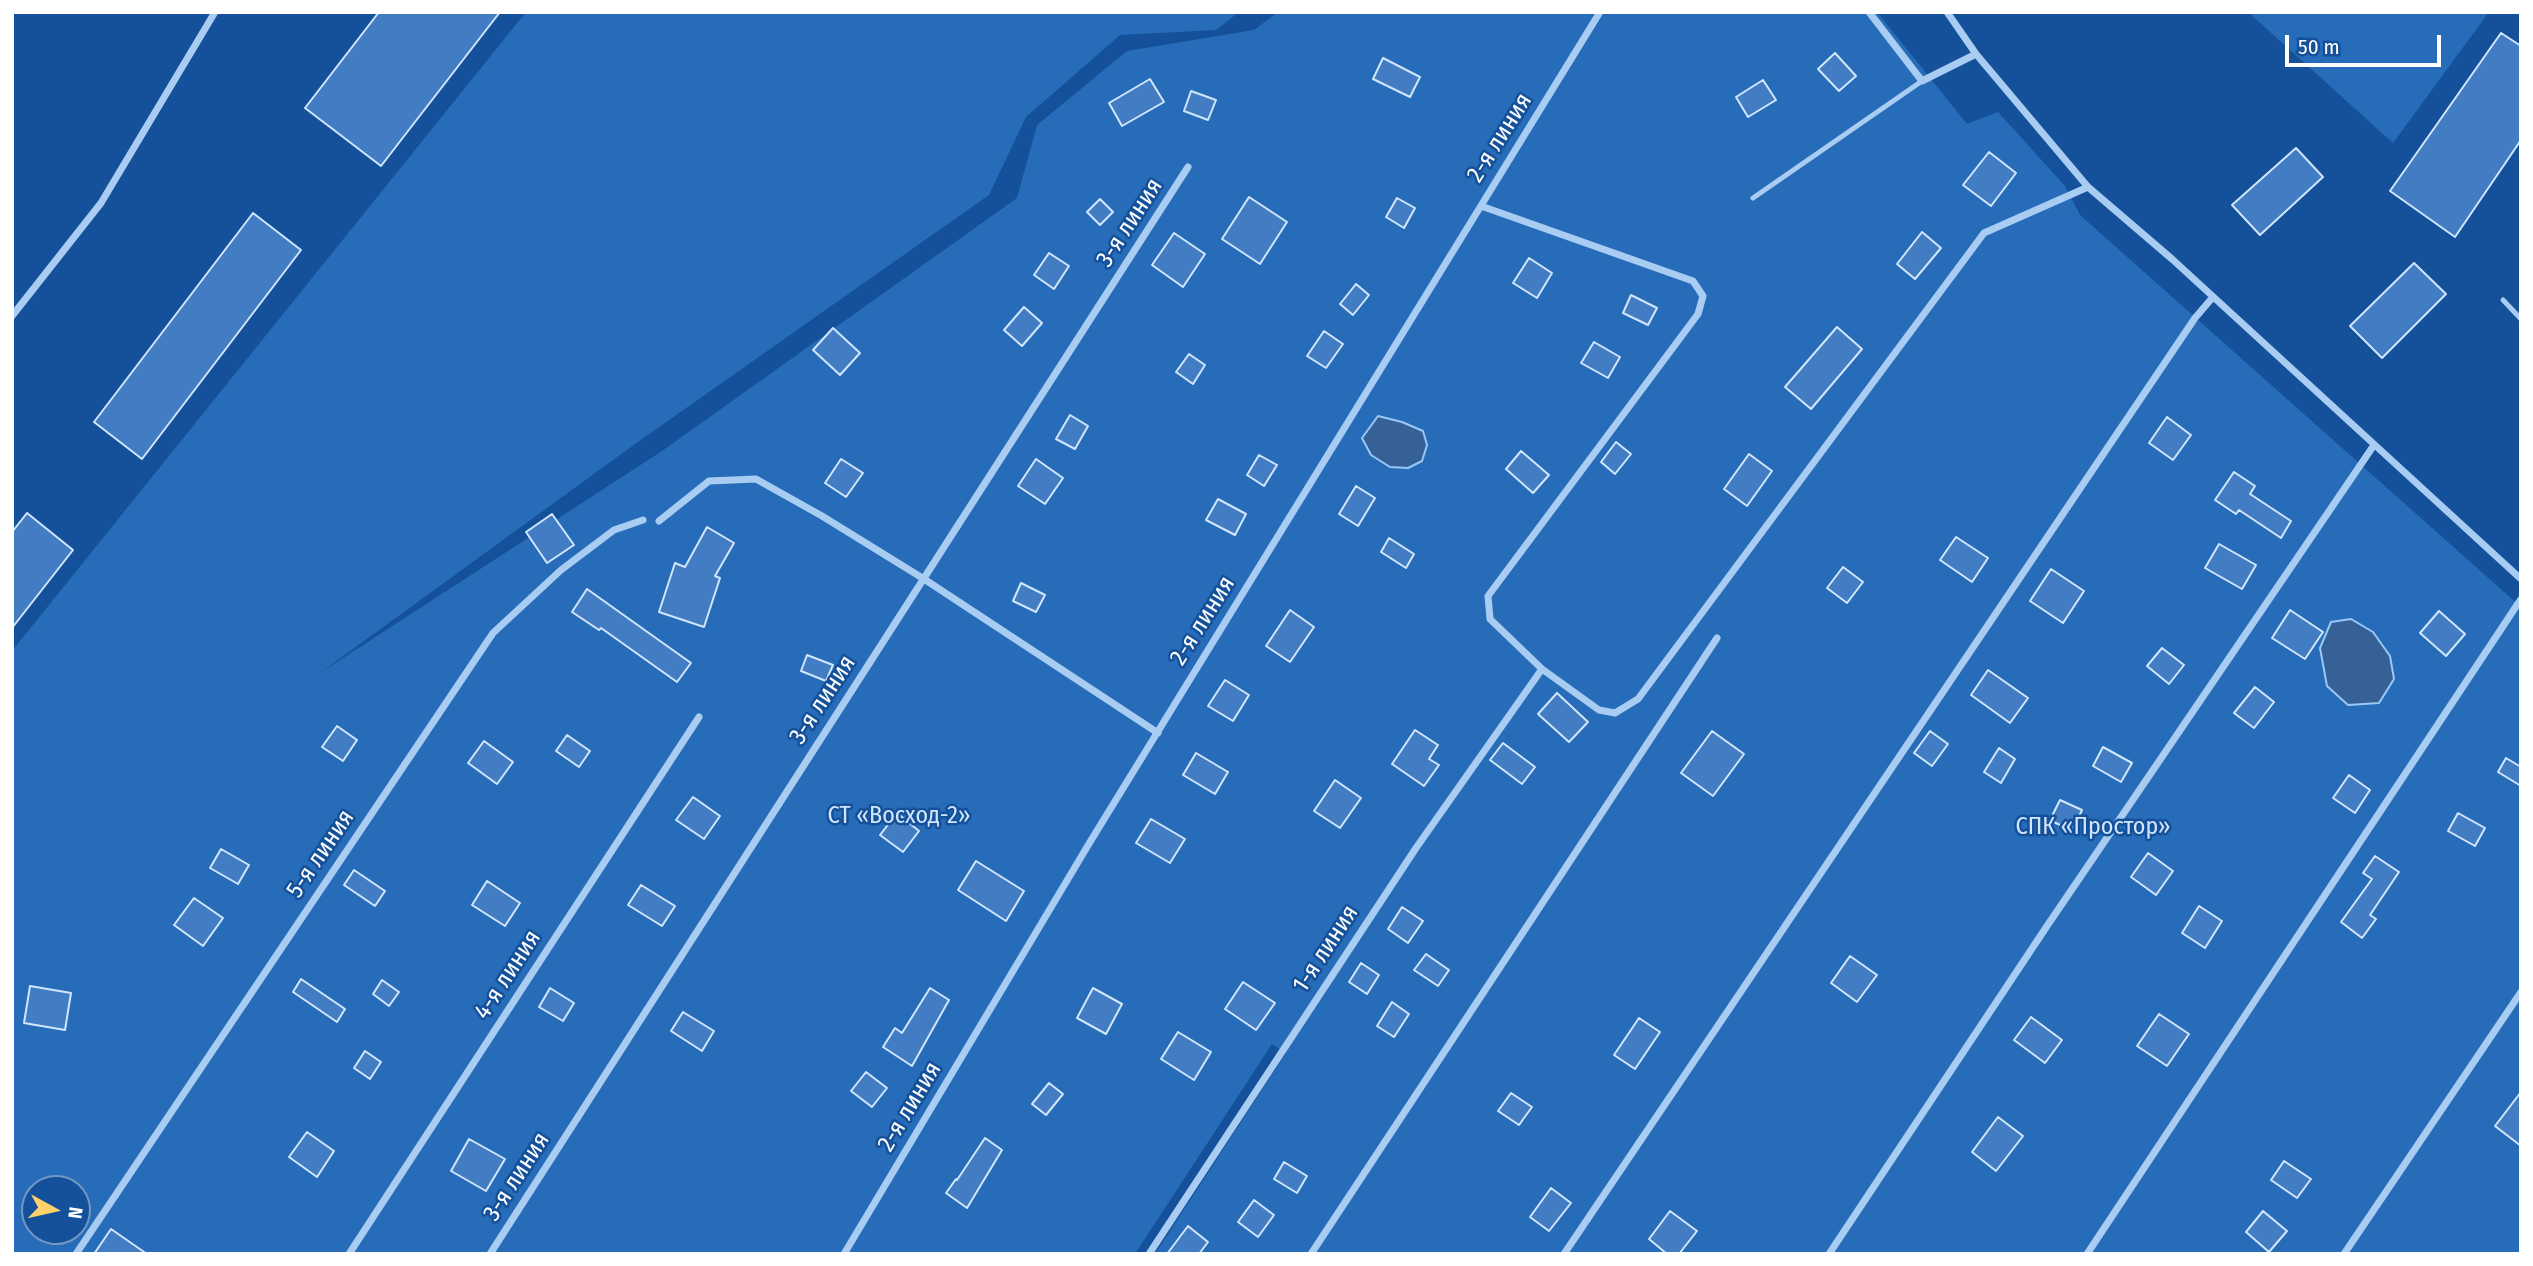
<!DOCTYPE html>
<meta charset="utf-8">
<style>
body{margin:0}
#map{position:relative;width:2533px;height:1266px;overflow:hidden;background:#14519a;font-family:"Fira Sans Condensed",sans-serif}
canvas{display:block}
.frame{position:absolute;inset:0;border:14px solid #fff;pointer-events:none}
.north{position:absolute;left:21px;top:1175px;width:70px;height:70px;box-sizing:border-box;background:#14519a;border:2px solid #7297c2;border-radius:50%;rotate:98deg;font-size:19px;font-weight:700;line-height:28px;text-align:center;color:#fff}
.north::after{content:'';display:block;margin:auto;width:24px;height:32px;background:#ffd16a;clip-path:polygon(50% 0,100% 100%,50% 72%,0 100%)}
.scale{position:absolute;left:2285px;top:35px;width:156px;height:32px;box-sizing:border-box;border:4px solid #fff;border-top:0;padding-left:9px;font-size:21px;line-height:24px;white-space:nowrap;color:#fff;-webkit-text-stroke:5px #14519a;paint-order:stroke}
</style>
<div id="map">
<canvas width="2533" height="1266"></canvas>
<div class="frame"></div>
<div class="north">N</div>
<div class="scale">50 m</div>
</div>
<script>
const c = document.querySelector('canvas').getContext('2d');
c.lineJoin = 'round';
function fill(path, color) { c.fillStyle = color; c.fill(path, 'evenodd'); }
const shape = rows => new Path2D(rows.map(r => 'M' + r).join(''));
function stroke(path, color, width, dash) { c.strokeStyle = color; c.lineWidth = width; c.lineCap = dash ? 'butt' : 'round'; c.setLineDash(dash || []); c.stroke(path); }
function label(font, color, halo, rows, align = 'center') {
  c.font = font + ' "Fira Sans Condensed",sans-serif'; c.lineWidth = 5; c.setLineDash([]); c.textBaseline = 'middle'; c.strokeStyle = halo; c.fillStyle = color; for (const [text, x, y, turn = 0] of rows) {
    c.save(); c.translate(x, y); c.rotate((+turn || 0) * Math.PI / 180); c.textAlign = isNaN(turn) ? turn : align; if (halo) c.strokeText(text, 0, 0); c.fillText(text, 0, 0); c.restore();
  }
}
fill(shape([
 [526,12,1239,12,1216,30,1120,35,1026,117,989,195,635,444,320,673,662,451,1017,198,1037,125,1127,51,1254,30,1278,12,1877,12,1967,124,1998,112,2065,186,2080,215,2521,607,2521,1254,1155,1254,1286,1053,1272,1044,1135,1254,12,1254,12,651],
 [35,1189,77,1189,77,1231,35,1231],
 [2248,12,2489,12,2393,143]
]), '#276cb8');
const water = shape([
 [1378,416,1402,422,1423,431,1427,445,1422,461,1408,468,1390,467,1371,455,1362,438,1378,416],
 [2351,619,2373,632,2390,656,2394,679,2379,703,2348,705,2327,686,2320,648,2331,622,2351,619]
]);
fill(water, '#356196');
stroke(water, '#9bc7f6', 2);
const building = shape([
 [379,12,500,12,381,166,305,108,379,12],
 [2501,33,2521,46,2521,140,2455,237,2390,191,2501,33],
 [1835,53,1856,76,1839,91,1818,69,1835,53],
 [1383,58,1420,77,1410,97,1373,79,1383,58],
 [1150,79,1164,102,1122,126,1109,103,1150,79],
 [1763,80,1776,100,1748,117,1736,97,1763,80],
 [1191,91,1216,100,1208,120,1184,111,1191,91],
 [2296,148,2323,177,2260,235,2232,205,2296,148],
 [1989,152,2016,173,1991,206,1963,185,1989,152],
 [1249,197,1287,222,1260,264,1222,239,1249,197],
 [1397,198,1415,208,1404,228,1386,217,1397,198],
 [1100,199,1113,212,1100,225,1087,212,1100,199],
 [253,213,301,250,142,459,94,422,253,213],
 [1922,232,1941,248,1915,279,1897,264,1922,232],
 [1174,233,1205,254,1183,287,1152,265,1174,233],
 [1049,253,1069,266,1054,289,1034,275,1049,253],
 [1529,258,1552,273,1537,298,1513,283,1529,258],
 [2414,263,2446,294,2382,358,2350,326,2414,263],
 [1356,284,1369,295,1353,315,1340,304,1356,284],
 [1631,295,1657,308,1648,325,1623,313,1631,295],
 [1024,307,1042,323,1022,346,1004,330,1024,307],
 [1837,327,1862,349,1811,409,1785,387,1837,327],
 [833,328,860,353,840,375,813,350,833,328],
 [1324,331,1343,344,1326,368,1307,356,1324,331],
 [1594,342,1620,357,1608,378,1581,363,1594,342],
 [1189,354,1205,365,1193,384,1176,372,1189,354],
 [1070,415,1088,426,1075,449,1056,439,1070,415],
 [2167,417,2191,435,2173,460,2149,443,2167,417],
 [1616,442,1631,454,1615,474,1601,462,1616,442],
 [1521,451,1549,475,1533,493,1506,469,1521,451],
 [1749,454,1772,471,1747,506,1724,489,1749,454],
 [1259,455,1277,465,1264,486,1247,475,1259,455],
 [841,459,863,473,846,497,825,483,841,459],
 [1036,459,1063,478,1045,504,1018,486,1036,459],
 [2234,472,2255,486,2250,494,2291,521,2281,538,2239,510,2236,514,2215,500,2234,472],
 [1356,486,1375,498,1358,526,1339,514,1356,486],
 [1218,499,1246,514,1235,535,1206,520,1218,499],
 [27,513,73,550,12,628,12,532,27,513],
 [552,514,574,545,547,563,526,532,552,514],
 [707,527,734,543,715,576,720,578,704,627,659,612,675,563,685,567,707,527],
 [1956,537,1988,558,1972,582,1940,560,1956,537],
 [1389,538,1414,554,1406,568,1381,552,1389,538],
 [2219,544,2256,565,2242,589,2205,568,2219,544],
 [1843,567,1863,582,1847,603,1827,588,1843,567],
 [2051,569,2084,591,2063,623,2030,601,2051,569],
 [1021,583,1045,595,1036,612,1013,601,1021,583],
 [587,589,691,663,677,682,601,628,599,630,572,612,587,589],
 [1290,610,1314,627,1290,662,1266,646,1290,610],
 [2290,610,2323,632,2305,659,2272,638,2290,610],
 [2439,611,2465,634,2446,656,2420,633,2439,611],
 [2162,648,2184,665,2169,684,2147,666,2162,648],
 [807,655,833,665,826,681,801,671,807,655],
 [1988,670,2028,698,2010,723,1971,695,1988,670],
 [1225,680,1249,695,1233,721,1208,706,1225,680],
 [2255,687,2274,702,2254,728,2234,713,2255,687],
 [1557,693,1588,722,1569,742,1538,714,1557,693],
 [337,726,357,740,343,761,322,747,337,726],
 [1415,730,1438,745,1429,759,1439,765,1424,786,1392,764,1415,730],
 [1712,731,1744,754,1713,796,1681,773,1712,731],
 [1930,731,1948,744,1932,766,1914,753,1930,731],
 [567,735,590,751,579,767,556,751,567,735],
 [484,741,513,762,497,784,468,763,484,741],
 [1503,743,1535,767,1522,784,1490,760,1503,743],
 [2103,747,2132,763,2121,782,2093,766,2103,747],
 [1999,748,2015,759,2001,783,1984,772,1999,748],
 [1196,753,1228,772,1215,794,1183,775,1196,753],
 [2506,758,2521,767,2521,786,2498,772,2506,758],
 [2349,775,2370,790,2355,813,2333,798,2349,775],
 [1335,780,1361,798,1340,828,1314,811,1335,780],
 [693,797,720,816,704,839,676,820,693,797],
 [2060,800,2082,810,2072,831,2050,820,2060,800],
 [897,813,919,831,903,852,880,835,897,813],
 [2458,813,2485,828,2475,846,2448,831,2458,813],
 [1151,819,1185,839,1170,863,1136,843,1151,819],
 [221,849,249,865,238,884,210,868,221,849],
 [2148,853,2173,871,2156,895,2131,877,2148,853],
 [2375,856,2399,872,2370,915,2376,919,2362,938,2341,922,2372,879,2363,873,2375,856],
 [976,861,1024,891,1006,921,958,890,976,861],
 [354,870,385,891,375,906,344,885,354,870],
 [487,881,520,903,505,926,472,905,487,881],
 [641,885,675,906,662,926,628,905,641,885],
 [194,898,223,918,203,946,174,925,194,898],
 [2199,906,2222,921,2205,948,2182,933,2199,906],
 [1402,907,1423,921,1408,943,1388,929,1402,907],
 [1426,954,1449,970,1438,986,1414,970,1426,954],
 [1850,956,1877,975,1857,1002,1831,983,1850,956],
 [1361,963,1379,975,1367,994,1349,982,1361,963],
 [301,979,345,1009,337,1022,293,992,301,979],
 [382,980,399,992,389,1006,373,994,382,980],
 [1243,982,1275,1003,1256,1030,1225,1009,1243,982],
 [30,986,71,993,65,1030,24,1023,30,986],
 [550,988,574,1003,563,1021,539,1007,550,988],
 [930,988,949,1000,912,1066,883,1047,895,1028,902,1033,930,988],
 [1093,988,1122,1004,1106,1034,1077,1018,1093,988],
 [1392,1002,1409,1014,1394,1037,1377,1026,1392,1002],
 [683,1012,714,1031,702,1051,671,1031,683,1012],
 [2159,1014,2189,1034,2167,1066,2137,1046,2159,1014],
 [2031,1017,2062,1040,2045,1063,2014,1040,2031,1017],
 [1639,1018,1660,1032,1635,1069,1614,1055,1639,1018],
 [1178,1032,1211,1052,1194,1080,1161,1059,1178,1032],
 [365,1051,381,1062,370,1079,354,1068,365,1051],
 [866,1072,887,1088,872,1107,851,1091,866,1072],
 [1049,1083,1063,1094,1046,1115,1032,1104,1049,1083],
 [2521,1092,2521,1146,2495,1126,2521,1092],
 [1511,1093,1532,1107,1519,1125,1498,1111,1511,1093],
 [1998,1117,2023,1136,1996,1171,1972,1152,1998,1117],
 [307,1132,334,1151,317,1177,289,1157,307,1132],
 [985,1138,1002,1150,967,1208,946,1193,956,1179,957,1180,985,1138],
 [469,1139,505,1159,486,1191,451,1171,469,1139],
 [2284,1161,2311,1179,2297,1198,2271,1180,2284,1161],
 [1284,1162,1307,1176,1297,1193,1274,1179,1284,1162],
 [1551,1188,1571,1203,1549,1231,1530,1217,1551,1188],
 [1254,1200,1274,1215,1258,1237,1238,1222,1254,1200],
 [1670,1211,1697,1231,1679,1254,1667,1254,1649,1239,1670,1211],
 [2263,1211,2287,1231,2269,1252,2246,1232,2263,1211],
 [1188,1226,1208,1242,1199,1254,1167,1254,1188,1226],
 [111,1229,147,1254,94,1254,111,1229]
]);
fill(building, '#427dc3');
stroke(building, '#d1e5fd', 2);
stroke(shape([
 [1753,198,1922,81],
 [2503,300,2521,319]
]), '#a9ccf3', 5);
stroke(shape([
 [1869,12,1922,81,1976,54],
 [1947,12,1976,54,2088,187,2172,259,2521,579],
 [1481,206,1693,281,1703,296,1698,314,1488,596,1490,619,1542,669,1599,710,1615,713,1638,699,1984,233,2088,187],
 [12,316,101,203,215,12],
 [659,521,709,481,756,479,822,516,924,579,1158,733],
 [76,1254,493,633,561,570,614,530,643,520],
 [349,1254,699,717],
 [490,1254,1188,167],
 [844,1254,1090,842,1600,12],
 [1149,1254,1416,848,1542,669],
 [1311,1254,1717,638],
 [1564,1254,2195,318,2213,297],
 [1829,1254,2047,926,2374,445],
 [2087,1254,2521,599],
 [2344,1254,2521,992]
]), '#a9ccf3', 7);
label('24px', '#fff', '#14519a', [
 ["2-я линия",1500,138,-58],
 ["3-я линия",1130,223,-57],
 ["2-я линия",1203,621,-58],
 ["3-я линия",823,700,-57],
 ["5-я линия",321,854,-56],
 ["1-я линия",1326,949,-57],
 ["4-я линия",508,975,-57],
 ["2-я линия",910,1107,-59],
 ["3-я линия",517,1177,-57]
]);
label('24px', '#d1e5fd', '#14519a', [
 ["СТ «Восход-2»",899,816],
 ["СПК «Простор»",2093,827]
]);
</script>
